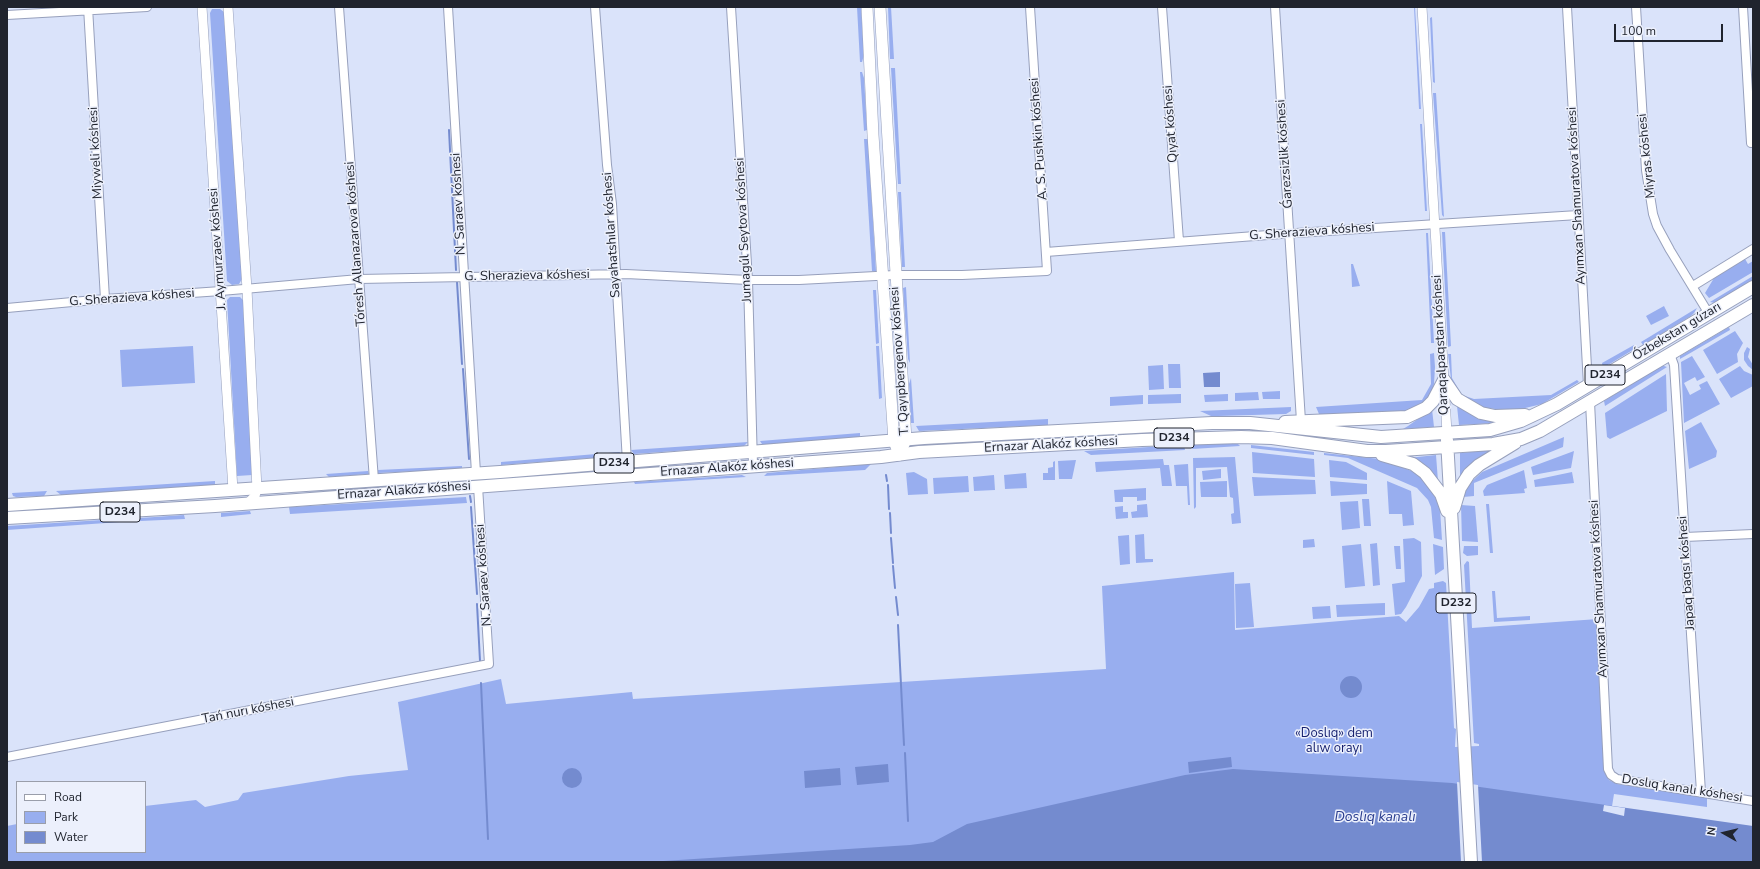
<!DOCTYPE html>
<meta charset="utf-8">
<style>
body{margin:0}
#map{position:relative;width:1760px;height:869px;overflow:hidden;background:#dae3fa;font-family:"Nunito Sans",sans-serif}
canvas{display:block}
.frame{position:absolute;inset:0;border:8px solid #20242e;pointer-events:none}
.legend{position:absolute;left:16px;top:781px;width:130px;height:72px;box-sizing:border-box;background:#ecf0fc;border:1px solid #9a9eaa;margin:0;padding:5px 7px;list-style:none;font-size:12px;color:#20242e}
.legend li{display:flex;align-items:center;gap:8px;height:20px}
.legend b{width:20px;border:1px solid #9a9eaa}
.north{position:absolute;left:1704px;top:813px;width:40px;height:40px;-webkit-text-stroke:3px #ecf0fc;paint-order:stroke;rotate:278deg;font-size:11px;font-weight:700;line-height:16px;text-align:center;color:#20242e}
.north::after{content:'';display:block;margin:auto;width:14px;height:18px;background:#20242e;clip-path:polygon(50% 0,100% 100%,50% 72%,0 100%)}
.scale{position:absolute;left:1614px;top:24px;width:109px;height:18px;box-sizing:border-box;border:2px solid #20242e;border-top:0;padding-left:5px;font-size:12px;line-height:14px;white-space:nowrap;color:#20242e;-webkit-text-stroke:3px #ecf0fc;paint-order:stroke}
</style>
<div id="map">
<canvas width="1760" height="869"></canvas>
<div class="frame"></div>
<ul class="legend">
<li><b style="height:5px;background:#fff"></b>Road</li>
<li><b style="height:11px;background:#98aeef"></b>Park</li>
<li><b style="height:11px;background:#748bcf"></b>Water</li>
</ul>
<div class="north">N</div>
<div class="scale">100 m</div>
</div>
<script>
const c = document.querySelector('canvas').getContext('2d');
c.lineJoin = 'round';
function fill(path, color) { c.fillStyle = color; c.fill(path, 'evenodd'); }
const shape = rows => new Path2D(rows.map(r => 'M' + r).join(''));
function stroke(path, color, width, dash) { c.strokeStyle = color; c.lineWidth = width; c.lineCap = dash ? 'butt' : 'round'; c.setLineDash(dash || []); c.stroke(path); }
function label(font, color, halo, rows, align = 'center') {
  c.font = font + ' "Nunito Sans",sans-serif'; c.lineWidth = 3; c.setLineDash([]); c.textBaseline = 'middle'; c.strokeStyle = halo; c.fillStyle = color; for (const [text, x, y, turn = 0] of rows) {
    c.save(); c.translate(x, y); c.rotate((+turn || 0) * Math.PI / 180); c.textAlign = isNaN(turn) ? turn : align; if (halo) c.strokeText(text, 0, 0); c.fillText(text, 0, 0); c.restore();
  }
}
fill(shape([
 [857,7,861,7,864,55,862,62,860,62],
 [888,7,891,7,894,59,890,59],
 [1414,7,1415,7,1421,109,1419,109],
 [212,9,220,9,224,12,242,279,239,284,232,285,227,281,210,13],
 [1432,17,1435,83,1433,82,1430,18],
 [891,68,895,68,901,184,898,184],
 [860,72,862,72,864,78,867,130,864,131],
 [1433,93,1436,93,1444,217,1442,215],
 [1420,124,1422,124,1427,211,1425,211],
 [864,139,868,139,876,271,872,271],
 [898,192,901,192,905,267,902,267],
 [1442,232,1445,232,1451,346,1448,347],
 [1426,233,1428,233,1434,343,1431,343],
 [1745,259,1748,264,1753,261,1753,272,1709,298,1705,293,1714,278],
 [1351,264,1353,264,1360,286,1352,287],
 [1753,276,1753,281,1715,303,1710,302],
 [906,287,910,363,908,359,903,288],
 [873,290,876,290,879,343,876,344],
 [230,297,240,297,243,300,252,475,237,476,227,300],
 [1664,306,1669,316,1651,325,1646,316],
 [1697,308,1694,313,1691,316,1643,345,1641,342],
 [1729,327,1730,330,1680,359,1680,356],
 [1735,331,1743,343,1737,354,1738,362,1717,374,1703,350],
 [1634,345,1636,348,1603,368,1602,363],
 [193,346,195,383,122,387,120,350],
 [876,346,879,346,882,398,879,399],
 [1747,347,1750,349,1748,357,1753,365,1753,370,1748,366,1744,360,1744,353],
 [1434,353,1435,367,1434,384,1431,395,1424,405,1407,412,1327,415,1319,414,1316,407,1422,400,1431,384,1430,354],
 [1448,354,1451,354,1452,378,1462,395,1474,399,1551,395,1577,380,1579,382,1542,404,1521,409,1504,410,1478,407,1464,400,1453,385,1451,379],
 [1692,356,1705,377,1697,381,1695,377,1684,383,1690,395,1701,389,1699,385,1707,381,1720,404,1684,423,1681,362],
 [1168,364,1180,364,1181,388,1169,388],
 [1163,365,1164,389,1149,390,1148,366],
 [1661,365,1667,367,1605,406,1604,401],
 [1740,366,1744,371,1753,375,1753,386,1731,398,1719,379],
 [1666,374,1667,411,1610,439,1607,437,1605,413],
 [911,378,914,423,911,423,909,384],
 [1280,391,1280,399,1263,399,1262,392],
 [1258,392,1259,400,1235,401,1235,393],
 [1181,394,1181,403,1148,404,1148,395],
 [1228,394,1228,401,1205,402,1204,395],
 [1143,395,1143,404,1110,406,1110,397],
 [1457,406,1470,414,1495,423,1459,425],
 [1291,407,1291,411,1286,414,1218,416,1211,416,1200,411],
 [1432,409,1434,427,1403,429,1408,426],
 [1048,419,1048,425,919,431,916,426],
 [1701,422,1717,451,1716,457,1689,469,1685,431],
 [860,433,860,437,765,445,762,444,760,441],
 [1564,437,1563,447,1474,483,1474,496,1463,497,1469,484,1482,472],
 [748,442,744,446,634,454,631,450],
 [1194,444,1238,444,1240,446,1192,449],
 [1182,445,1184,446,1185,450,1091,455,1084,451],
 [1251,445,1314,452,1314,455,1251,448],
 [1492,450,1476,460,1460,480,1460,453],
 [1574,451,1571,468,1533,475,1531,467],
 [620,452,618,456,501,465,501,462],
 [1252,452,1314,459,1315,477,1253,473],
 [1324,453,1380,459,1417,473,1426,482,1436,499,1440,509,1442,540,1434,538,1431,507,1428,500,1417,488,1348,458,1324,455],
 [1436,455,1438,481,1408,458],
 [1235,457,1241,523,1232,524,1231,514,1234,513,1233,498,1230,497,1227,467,1196,468,1196,507,1194,509,1193,458],
 [1163,459,1164,465,1169,465,1172,486,1162,486,1160,468,1096,472,1095,462],
 [1076,460,1072,479,1059,479,1058,461],
 [1329,460,1346,462,1367,473,1367,480,1330,477],
 [1055,461,1055,480,1043,480,1043,473,1048,473,1048,468,1053,467,1053,462],
 [871,464,865,470,764,476,767,473],
 [1188,464,1190,505,1188,505,1187,486,1176,486,1174,465],
 [462,466,462,469,378,473,378,470],
 [1221,469,1221,478,1203,480,1202,471],
 [1524,470,1527,488,1524,489,1525,493,1484,496,1483,491,1487,485],
 [368,471,369,474,329,477,326,474],
 [914,472,927,479,928,494,908,495,906,473],
 [1572,472,1574,483,1535,487,1534,480],
 [1026,473,1027,488,1005,489,1004,475],
 [742,475,746,477,635,484,634,482],
 [994,475,995,490,974,491,973,477],
 [968,476,969,492,934,494,933,478],
 [1252,477,1315,480,1316,494,1254,496],
 [215,481,215,485,61,495,56,491],
 [1227,481,1227,497,1201,497,1200,482],
 [1330,481,1367,484,1367,494,1331,496],
 [1387,481,1411,491,1414,525,1403,526,1402,514,1389,514],
 [1146,488,1146,500,1137,501,1137,497,1123,497,1123,502,1115,502,1114,490],
 [47,491,44,496,16,497,13,496,12,493],
 [466,497,467,503,290,514,289,507],
 [1362,499,1369,499,1371,526,1364,526],
 [1358,501,1360,528,1342,530,1340,502],
 [1147,504,1148,517,1132,518,1131,512,1137,511,1137,505],
 [1486,504,1489,504,1493,553,1490,553],
 [1461,505,1475,506,1478,542,1462,541],
 [1123,506,1123,512,1128,512,1128,518,1116,519,1115,507],
 [250,511,251,514,221,517,221,513],
 [184,515,185,519,140,521,140,518],
 [134,518,134,521,7,530,7,526],
 [1144,534,1145,559,1153,559,1153,562,1136,563,1135,535],
 [1129,535,1130,564,1120,565,1118,536],
 [1414,538,1421,542,1422,576,1406,607,1401,614,1395,615,1392,584,1405,582,1403,539],
 [1314,539,1315,547,1303,548,1303,540],
 [1377,543,1380,585,1373,586,1370,544],
 [1361,544,1365,586,1345,588,1342,546],
 [1433,544,1443,547,1444,569,1435,575],
 [1394,546,1400,546,1401,569,1396,569],
 [1464,546,1478,546,1478,555,1467,556,1463,553],
 [1467,561,1469,562,1472,628,1598,619,1606,775,1609,780,1617,784,1707,797,1707,807,1614,794,1603,862,7,862,7,826,17,824,17,852,145,852,145,806,196,800,205,807,238,800,243,793,349,776,408,770,398,702,501,679,506,704,632,692,633,699,1106,669,1102,586,1234,572,1235,630,1399,616,1406,622,1419,607,1429,589,1434,588,1434,583,1443,581,1446,583,1454,728,1456,729,1455,747,1479,746,1479,744,1474,743,1464,565],
 [1250,583,1254,627,1236,628,1235,584],
 [1492,591,1495,591,1497,618,1530,616,1530,620,1494,622],
 [1385,603,1385,615,1337,617,1336,605],
 [1330,606,1331,618,1313,619,1312,607]
]), '#98aeef');
fill(shape([
 [1220,372,1220,387,1204,387,1203,373],
 '1340 687a11 11 0 1 1 22 0a11 11 0 1 1-22 0Z',
 [1231,757,1232,767,1189,773,1188,762],
 [888,764,889,782,857,785,855,767],
 [840,768,841,785,805,788,804,771],
 '562 778a10 10 0 1 1 20 0a10 10 0 1 1-20 0Z',
 [1233,769,1452,783,1753,826,1753,862,648,862,910,845,933,842,967,824,1185,775]
]), '#748bcf');
fill(shape([
 [1457,782,1478,785,1482,862,1461,862],
 [1604,805,1625,808,1624,816,1603,811]
]), '#dae3fa');
stroke(shape([
 [449,130,456,270],
 [457,282,462,364],
 [463,369,469,459],
 [886,475,887,481],
 [888,485,889,509],
 [470,496,471,502],
 [471,507,477,594],
 [890,513,891,533],
 [891,538,893,563],
 [893,566,895,588],
 [896,597,898,615],
 [477,604,480,661],
 [898,625,904,745],
 [481,683,488,839],
 [905,753,908,821]
]), '#748bcf', 2);
const minor = shape([
 [88,7,105,299],
 [339,7,374,480],
 [448,7,476,473],
 [595,7,607,165,612,204,627,462],
 [731,7,748,280,753,465],
 [1162,7,1179,241],
 [1275,7,1301,421,1304,425],
 [1567,7,1588,385],
 [1636,7,1646,170,1653,214,1657,226,1670,250,1709,314],
 [1743,7,1751,143],
 [7,15,147,7],
 [1046,252,1281,234,1578,215],
 [1693,286,1753,249],
 [7,308,105,299,221,291,359,279,626,274,748,280,799,280,895,275,962,275,1047,271,1030,7],
 [1670,354,1674,365,1701,792],
 [1590,402,1608,769,1611,775,1617,779,1753,801],
 [1685,537,1753,534],
 [7,757,489,664,478,486]
]);
const tertiary = shape([
 [202,7,233,490],
 [228,7,247,289,257,489,255,496,248,503],
 [1422,7,1447,433]
]);
const secondary = shape([
 [867,7,873,135,894,441,899,455],
 [880,7,906,440,899,455]
]);
const primary = shape([
 [1444,380,1457,399,1481,413,1495,416,1525,415],
 [1285,422,1407,417,1426,408,1433,401,1444,380],
 [1447,440,1471,862],
 [1382,455,1413,464,1425,473,1441,494,1447,511],
 [7,505,500,472,924,438,1212,423,1250,423,1381,437,1490,430,1521,421,1557,404,1753,287],
 [1454,508,1460,488,1469,474,1479,465,1515,443],
 [7,518,215,506,881,457,919,452,1142,440,1241,437,1272,438,1367,451,1386,451,1493,444,1521,439,1540,431,1753,305]
]);
stroke(minor, '#97a0bc', 10);
stroke(tertiary, '#97a0bc', 10);
stroke(secondary, '#97a0bc', 12);
stroke(primary, '#97a0bc', 14);
stroke(minor, '#fff', 8);
stroke(tertiary, '#fff', 9);
stroke(secondary, '#fff', 11);
stroke(primary, '#fff', 12);
for (const [x, y, w] of [
 [1605,375,40],
 [1174,438,40],
 [614,463,40],
 [120,512,40],
 [1456,603,40]
]) { const box = new Path2D(); box.roundRect(x - w / 2, y - 10, w, 20, 3); c.fillStyle = '#ecf0fc'; c.fill(box); stroke(box, '#20242e', 1); }
label('bold 12px', '#20242e', null, [
 ["D234",1605,375],
 ["D234",1174,438],
 ["D234",614,463],
 ["D234",120,512],
 ["D232",1456,603]
]);
label('13px', '#20242e', '#ecf0fc', [
 ["Qıyat kóshesi",1171,124,-94],
 ["A. S. Pushkin kóshesi",1039,139,-94],
 ["Miyweli kóshesi",96,153,-93],
 ["Ǵarezsizlik kóshesi",1285,154,-94],
 ["Miyras kóshesi",1647,156,-96],
 ["Ayımxan Shamuratova kóshesi",1577,196,-93],
 ["N. Saraev kóshesi",459,204,-93],
 ["Jumagúl Seytova kóshesi",744,230,-93],
 ["G. Sherazieva kóshesi",1312,232,-4],
 ["Sayahatshılar kóshesi",612,235,-94],
 ["Tóresh Allanazarova kóshesi",356,244,-94],
 ["J. Aymurzaev kóshesi",218,249,-94],
 ["G. Sherazieva kóshesi",527,276,-1],
 ["G. Sherazieva kóshesi",132,298,-4],
 ["Ózbekstan gúzarı",1677,332,-31],
 ["Qaraqalpaqstan kóshesi",1441,345,-93],
 ["T. Qayıpbergenov kóshesi",900,361,-94],
 ["Ernazar Alakóz kóshesi",1051,445,-3],
 ["Ernazar Alakóz kóshesi",727,468,-4],
 ["Ernazar Alakóz kóshesi",404,491,-4],
 ["Japaq baqsı kóshesi",1687,573,-94],
 ["N. Saraev kóshesi",484,575,-94],
 ["Ayımxan Shamuratova kóshesi",1599,589,-93],
 ["Tań nurı kóshesi",248,711,-11],
 ["Doslıq kanalı kóshesi",1682,789,9]
]);
label('13px', '#151f6e', '#ecf0fc', [
 ["«Doslıq» dem",1334,734],
 ["alıw orayı",1334,749]
]);
label('italic 14px', '#2b3e8f', '#ecf0fc', [
 ["Doslıq kanalı",1375,818]
]);
</script>
